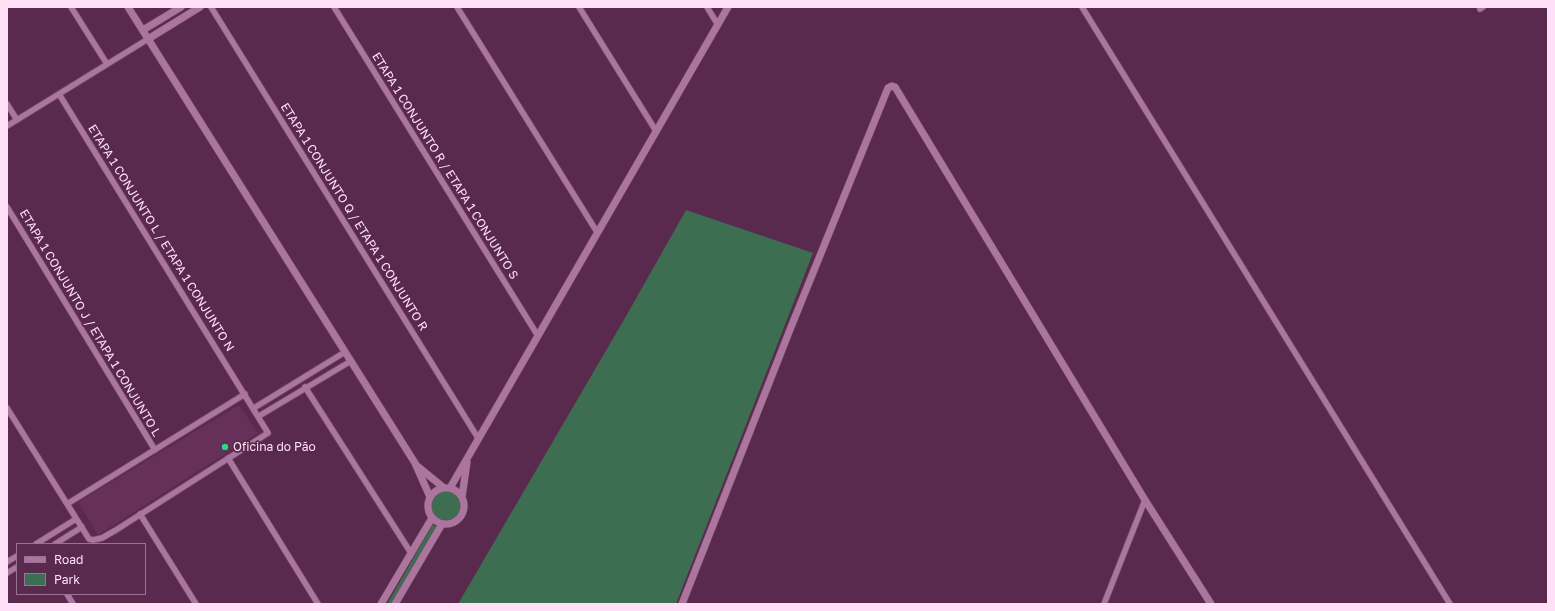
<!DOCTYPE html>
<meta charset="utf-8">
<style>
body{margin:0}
#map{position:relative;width:1555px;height:611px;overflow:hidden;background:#59294e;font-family:"Golos Text",sans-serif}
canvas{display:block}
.frame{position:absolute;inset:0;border:8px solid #ffe0f6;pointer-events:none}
.legend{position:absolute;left:16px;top:543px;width:130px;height:52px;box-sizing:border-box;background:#59294e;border:1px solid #9b7291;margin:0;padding:5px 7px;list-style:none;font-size:12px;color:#ffe0f6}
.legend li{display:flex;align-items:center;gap:8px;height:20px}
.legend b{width:20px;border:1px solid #9b7291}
</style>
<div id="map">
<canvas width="1555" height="611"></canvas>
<div class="frame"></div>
<ul class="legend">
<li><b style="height:5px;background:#ab759d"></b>Road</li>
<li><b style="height:11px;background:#3e6e51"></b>Park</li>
</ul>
</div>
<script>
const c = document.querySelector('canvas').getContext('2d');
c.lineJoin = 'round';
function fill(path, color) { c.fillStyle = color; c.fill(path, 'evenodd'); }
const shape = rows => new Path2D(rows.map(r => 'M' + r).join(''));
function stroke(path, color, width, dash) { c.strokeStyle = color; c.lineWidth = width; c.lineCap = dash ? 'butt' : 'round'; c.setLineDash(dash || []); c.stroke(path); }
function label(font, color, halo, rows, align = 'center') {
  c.font = font + ' "Golos Text",sans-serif'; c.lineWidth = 3.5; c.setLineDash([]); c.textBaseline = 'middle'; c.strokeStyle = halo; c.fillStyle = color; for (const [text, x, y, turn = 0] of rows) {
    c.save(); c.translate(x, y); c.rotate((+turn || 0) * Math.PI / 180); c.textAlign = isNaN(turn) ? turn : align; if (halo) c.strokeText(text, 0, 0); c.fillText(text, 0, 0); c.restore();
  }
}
fill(shape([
 [239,405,258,433,98,535,78,502]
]), '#66305a');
fill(shape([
 [686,210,813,253,676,604,458,604,625,318],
 '431 506a15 15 0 1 1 30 0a15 15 0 1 1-30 0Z',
 [433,524,436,527,391,604,387,604]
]), '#3e6e51');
const minor = shape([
 [71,7,107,64],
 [211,7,478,438],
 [334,7,538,336],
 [457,7,597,232],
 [579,7,656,131],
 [707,7,718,25],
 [1082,7,1450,604],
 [1480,9,1483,7],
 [7,104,17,120],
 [7,126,148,39],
 [7,207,155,450],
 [305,387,411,553],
 [7,408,89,539,93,540,102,538,116,530,268,433,59,94],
 [254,408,345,352],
 [259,416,351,361],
 [228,458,318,604],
 [67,504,245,394],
 [140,514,196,604],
 [36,544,76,519],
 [55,544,82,527],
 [7,562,17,556],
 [7,573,17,567],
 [67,594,73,604],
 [1104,604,1145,500]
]);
const tertiary = shape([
 [128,7,415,463,430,497],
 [143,30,181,7],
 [148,39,200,7],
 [416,465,444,488],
 '428 506a18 18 0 1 1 36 0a18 18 0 1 1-36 0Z',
 [450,488,728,7],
 [462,497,467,462],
 [381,604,432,518],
 [395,604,442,524],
 [682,604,791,327,888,88,892,86,895,87,1145,500,1211,604]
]);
stroke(minor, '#734a6a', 7);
stroke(tertiary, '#734a6a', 8);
stroke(minor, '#ab759d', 5.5);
stroke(tertiary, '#ab759d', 7);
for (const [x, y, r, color] of [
 [225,447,4,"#28d885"]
]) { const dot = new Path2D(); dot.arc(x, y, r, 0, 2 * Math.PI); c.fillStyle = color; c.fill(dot); stroke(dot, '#59294e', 1.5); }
label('12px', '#ffe0f6', '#59294e', [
 ["ETAPA 1 CONJUNTO R / ETAPA 1 CONJUNTO S",445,166,58],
 ["ETAPA 1 CONJUNTO Q / ETAPA 1 CONJUNTO R",354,217,58],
 ["ETAPA 1 CONJUNTO L / ETAPA 1 CONJUNTO N",161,238,58],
 ["ETAPA 1 CONJUNTO J / ETAPA 1 CONJUNTO L",90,323,59]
]);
label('12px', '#ffe0f6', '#59294e', [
 ["Oficina do Pão",233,447]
], 'left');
</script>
